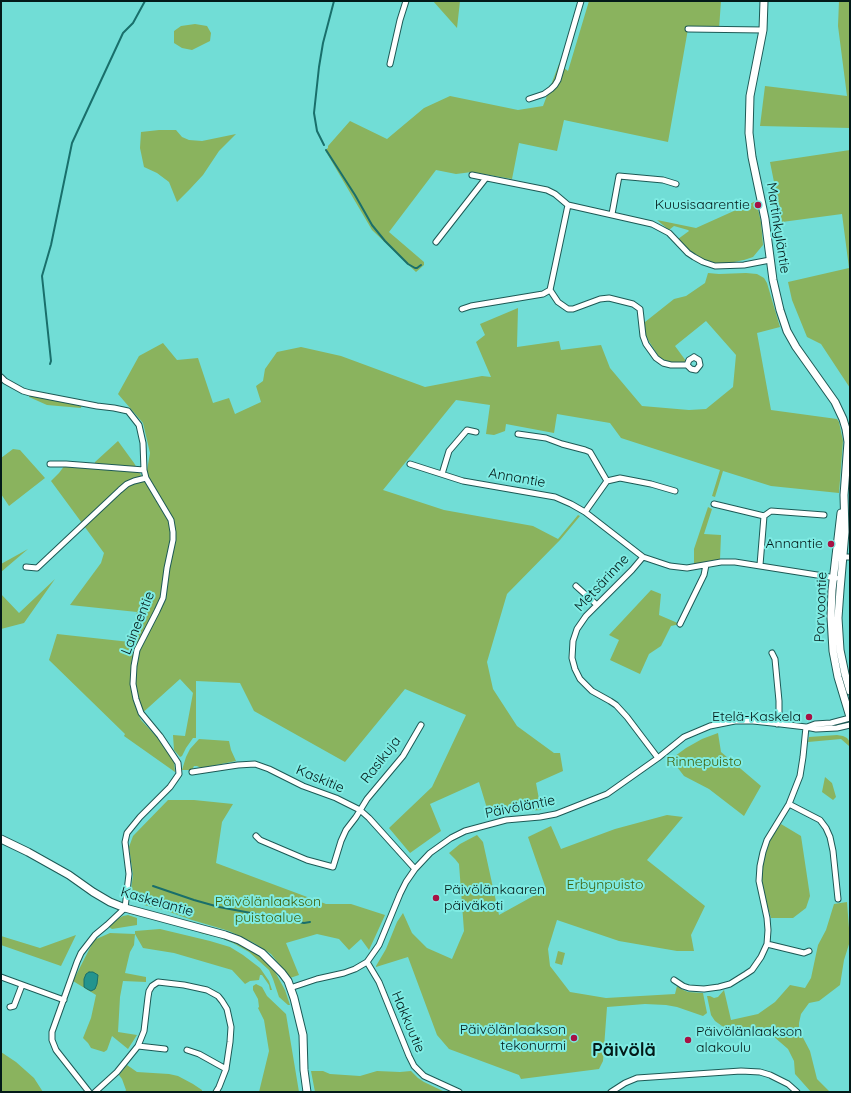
<!DOCTYPE html>
<meta charset="utf-8">
<style>
body{margin:0}
#map{position:relative;width:851px;height:1093px;overflow:hidden;background:#71ddd6;font-family:Quicksand,sans-serif}
canvas{display:block}
.frame{position:absolute;inset:0;border:2px solid #031a19;pointer-events:none}
</style>
<div id="map">
<canvas width="851" height="1093"></canvas>
<div class="frame"></div>
</div>
<script>
const c = document.querySelector('canvas').getContext('2d');
c.lineJoin = 'round';
function fill(path, color) { c.fillStyle = color; c.fill(path, 'evenodd'); }
const shape = rows => new Path2D(rows.map(r => 'M' + r).join(''));
function stroke(path, color, width, dash) { c.strokeStyle = color; c.lineWidth = width; c.lineCap = dash ? 'butt' : 'round'; c.setLineDash(dash || []); c.stroke(path); }
function label(font, color, halo, rows, align = 'center') {
  c.font = font + ' Quicksand,sans-serif'; c.lineWidth = 4; c.setLineDash([]); c.textBaseline = 'middle'; c.strokeStyle = halo; c.fillStyle = color; for (const [text, x, y, turn = 0] of rows) {
    c.save(); c.translate(x, y); c.rotate((+turn || 0) * Math.PI / 180); c.textAlign = isNaN(turn) ? turn : align; if (halo) c.strokeText(text, 0, 0); c.fillText(text, 0, 0); c.restore();
  }
}
fill(shape([
 [433,1,460,1,457,28],
 [589,1,721,1,719,29,688,29,668,142,564,120,557,151,519,143,512,179,472,172,456,174,436,170,389,232,424,262,424,265,416,272,372,230,325,150,328,148,328,146,350,121,387,139,424,108,450,96,518,110,543,106,559,64,568,71],
 [839,1,850,1,850,128,760,126,765,86,847,96,838,26],
 [195,24,207,26,211,33,210,41,192,50,182,48,174,43,174,31,181,26],
 [159,130,176,130,182,137,189,140,202,141,236,134,219,151,203,175,190,189,177,202,169,182,157,173,144,167,140,148,141,132],
 [850,150,850,388,821,344,807,337,792,300,788,282,849,268,842,214,782,222,770,162],
 [756,201,761,222,763,245,753,257,744,260,729,263,715,263,704,260,689,250,678,239,689,231,688,230,674,226,669,230,657,220,696,228],
 [708,273,719,274,746,273,757,274,764,278,767,283,780,327,757,333,771,410,837,419,839,422,843,441,839,493,771,486,723,471,715,497,712,496,720,470,621,438,610,423,557,414,554,433,506,424,505,431,494,435,486,434,490,405,456,400,383,490,444,510,533,526,558,539,578,515,580,516,560,540,507,594,487,662,493,689,517,726,554,753,560,753,563,771,536,783,541,810,506,812,489,815,479,782,430,804,441,831,410,853,389,828,432,787,466,715,405,689,345,762,254,711,240,683,196,681,196,738,193,738,186,748,182,756,180,757,174,750,173,735,185,736,193,693,180,679,139,716,141,720,168,749,174,761,175,772,124,736,125,734,49,660,57,634,130,642,137,612,70,605,101,563,104,553,51,481,59,473,65,465,95,469,95,462,118,441,134,463,145,482,150,453,143,423,118,394,139,356,163,343,177,360,198,358,213,403,229,398,235,414,261,402,256,386,263,381,265,369,277,352,301,347,341,356,425,387,482,376,491,377,476,342,485,335,480,324,518,308,517,347,559,341,561,350,601,345,610,368,642,406,689,410,706,409,733,387,736,355,706,321,675,346,686,361,682,363,671,363,659,357,645,335,645,322,674,299,686,296,705,283],
 [30,393,82,403,81,408,47,405,29,397],
 [13,449,20,450,45,478,9,506,1,494,1,458],
 [708,507,712,509,704,534,721,535,720,560,694,564,694,549],
 [28,549,1,572,1,564],
 [55,579,24,623,1,629,1,594,19,613],
 [651,590,661,594,659,615,680,624,671,626,661,646,649,654,640,674,610,660,619,640,609,635],
 [718,733,721,752,761,786,744,816,709,789,684,776,671,759,686,748,702,739],
 [837,735,843,736,847,738,850,742,850,749,849,746,841,739,808,742,809,737],
 [199,739,229,741,231,750,236,761,201,768,197,766,194,766,192,770,182,770,186,757,190,749],
 [825,777,832,783,836,797,833,800,822,792],
 [168,800,194,800,233,804,222,822,216,863,326,904,351,904,385,915,375,937,369,950,361,939,349,950,339,939,317,934,286,943,299,975,290,978,271,954,254,943,229,931,192,920,164,910,144,905,145,901,130,898,133,875,129,847,133,836],
 [667,815,683,817,647,860,705,906,691,935,694,951,677,951,619,941,557,920,548,949,550,966,570,992,606,998,675,994,677,986,681,989,688,992,703,993,707,1013,703,1016,677,1007,666,1005,645,1004,607,1007,603,1061,599,1069,521,1079,519,1075,449,1049,437,1035,408,957,376,967,376,966,386,949,397,922,403,913,412,933,427,948,452,959,464,931,459,864,455,859,449,853,460,844,477,835,483,842,499,915,546,889,528,837,551,826,561,849,615,829],
 [781,824,801,836,810,896,806,908,793,918,771,918,764,894,762,879,762,867,766,852,771,838],
 [847,902,850,941,844,960,840,985,819,1001,809,1003,801,1014,799,1023,799,1030,810,1051,817,1079,830,1092,811,1092,795,1074,794,1061,788,1049,773,1036,731,1029,722,1026,715,1021,711,1015,707,996,710,996,714,998,718,997,724,990,731,1020,758,1014,775,1002,790,985,805,988,811,978,818,945,826,930,834,904],
 [128,915,137,918,137,925,112,929,109,927,118,919,123,916],
 [160,929,210,941,230,947,243,955,260,968,269,981,272,990,270,990,269,985,262,975,260,975,259,980,250,981,245,984,232,970,174,953,143,948,135,934,134,945,130,952,125,973,146,977,146,982,123,981,120,997,118,1032,137,1035,128,1049,112,1036,107,1050,104,1052,91,1048,88,1043,83,1038,91,1018,96,995,73,981,94,940,110,933,135,934,135,931],
 [201,930,226,937,257,954,274,970,285,990,290,1005,288,1005,279,997,273,979,269,970,249,952,233,943,218,937,200,933],
 [76,935,61,966,1,945,1,936,40,948],
 [558,951,565,953,562,965,555,963],
 [256,984,262,987,267,996,286,1014,299,1092,259,1092,269,1051,264,1020,258,1008,259,1007,258,999,253,990,253,986],
 [1,1052,16,1062,34,1078,43,1092,1,1092],
 [127,1065,137,1072,169,1074,178,1076,193,1084,202,1090,202,1092,125,1092,126,1090,122,1079,119,1075],
 [311,1071,323,1071,330,1074,360,1076,377,1071,400,1072,411,1071,418,1078,424,1082,445,1092,315,1092]
]), '#8ab35e');
const water = shape([
 [89,972,93,972,98,975,97,984,95,989,91,991,87,989,84,987,84,979,86,974,89,972]
]);
fill(water, '#23948e');
stroke(water, '#196f6b', 1);
stroke(shape([
 [324,145,317,131,314,113,319,67,323,43,334,1],
 [326,150,355,195,372,225,385,241,408,264,415,268,417,268,421,265],
 [50,364,51,361,42,276,51,245,72,143,123,33,133,23,145,1],
 [153,886,194,900,219,907,304,923,310,922]
]), '#196f6b', 2);
const street = shape([
 [688,29,763,30],
 [390,64,400,20,406,1],
 [529,99,544,94,551,89,555,85,558,80,581,1],
 [472,175,547,190,555,194,568,205,652,224,669,233,688,253,694,257,703,262,715,266,744,265,770,260],
 [612,214,619,176,663,180,676,184],
 [436,242,486,178],
 [550,290,558,302,568,309,573,309,600,299,609,298,633,304,640,309,643,336,646,344,656,358,663,363,671,365,687,365],
 [462,309,471,306,543,294,550,290,568,205],
 [694,357,699,360,700,365,696,370,691,369,687,365,689,360,694,357],
 [1,377,5,381,23,391,30,393,97,406,114,408,128,411,139,425,143,443,144,470,146,478,171,520,173,532,173,540,167,568,163,598,157,611,137,650,134,666,133,684,136,699,141,713,160,736,178,763,179,774,170,787,140,817,127,833,125,842,129,874,125,908,107,925,95,935,81,953,77,962,52,1032,52,1040,56,1050,89,1092],
 [518,434,546,438,562,444,585,450,590,452,607,481,585,512],
 [50,464,66,464,144,470],
 [410,464,463,481,555,497,571,504,585,512,643,557,670,566,687,568,721,562,735,562,836,578],
 [442,474,449,451,467,430,476,432],
 [607,481,620,478,651,484,675,491],
 [714,504,764,516,760,565],
 [764,516,771,511,824,515],
 [643,557,632,570,586,616,577,629,573,641,572,658,575,669,580,679,592,691,610,701,616,705,627,717,658,758],
 [841,557,850,557],
 [26,567,37,568,120,490,127,484,134,481,146,478],
 [576,586,597,605],
 [680,624,704,575,706,565],
 [772,653,775,659,779,701,779,716,777,724],
 [807,727,815,724,831,723,850,718],
 [192,772,238,765,255,764,269,769,303,786,336,798,360,810,369,818,415,869],
 [789,804,820,820,826,828,830,837,833,851,838,899],
 [256,836,260,840,307,860,333,867,341,841,346,830,356,817,367,799,403,756,421,725],
 [767,944,804,953,809,951],
 [367,962,379,982,409,1056,414,1066,424,1076,459,1092],
 [1,977,64,1000],
 [674,980,683,986,689,988,704,989,719,987,730,984,746,974,752,970,761,957,767,944,768,930,767,918,759,881,760,866,763,852,767,840,789,804,800,776,803,757,806,727],
 [290,988,317,979,344,973,355,969,367,962,379,945,400,894,406,882,415,869,430,853,451,838,465,831,506,820,540,817,556,814,607,794,658,758,684,737,710,726,735,721,753,721,772,723,806,727,816,729,837,728,850,725],
 [10,1007,14,1006,22,985],
 [138,1046,165,1049],
 [187,1050,199,1054,226,1069],
 [95,1092,117,1072,138,1046,144,1031,148,997,149,991,152,986,158,982,184,985,207,990,218,996,222,1001,227,1009,231,1027,230,1042,226,1069,219,1087,216,1092],
 [611,1092,625,1083,637,1078,741,1071,760,1072,770,1075,788,1084,797,1092]
]);
const secondary = shape([
 [764,1,763,30,750,96,749,133,752,157,765,219,773,280,780,310,787,331,796,347,835,402,843,419,846,429,848,442,844,495,845,532,840,590,838,618,840,650,845,674,850,691],
 [841,513,832,590,831,617,833,651,838,677,850,717],
 [1,839,28,852,69,875,93,892,110,902,125,908,225,935,239,940,262,953,282,973,288,981,294,998,303,1035,304,1070,307,1092]
]);
stroke(street, '#1d5955', 7);
stroke(secondary, '#1d5955', 9);
stroke(street, '#fff', 5);
stroke(secondary, '#fff', 7);
for (const [x, y, r, color] of [
 [758,205,4,"#a71144"],
 [831,544,4,"#a71144"],
 [809,717,4,"#a71144"],
 [436,898,4,"#a71144"],
 [574,1038,4,"#a71144"],
 [688,1040,4,"#a71144"]
]) { const dot = new Path2D(); dot.arc(x, y, r, 0, 2 * Math.PI); c.fillStyle = color; c.fill(dot); stroke(dot, '#7febe3', 1.5); }
label('14px', '#031a19', '#7febe3', [
 ["Kuusisaarentie",750,205],
 ["Annantie",823,544],
 ["Etelä-Kaskela",801,717],
 ["Päivölänkaaren",444,890,"left"],
 ["päiväkoti",444,906,"left"],
 ["Päivölänlaakson",566,1030],
 ["tekonurmi",566,1046],
 ["Päivölänlaakson",696,1032,"left"],
 ["alakoulu",696,1048,"left"]
], 'right');
label('14px', '#031a19', '#7febe3', [
 ["Martinkyläntie",778,228,81],
 ["Annantie",517,478,10],
 ["Metsärinne",602,583,-47],
 ["Porvoontie",821,607,-88],
 ["Laineentie",138,623,-68],
 ["Rasikuja",381,760,-52],
 ["Kaskitie",320,779,23],
 ["Päivöläntie",520,807,-11],
 ["Kaskelantie",157,902,16],
 ["Hakkuutie",408,1022,67]
]);
label('14px', '#3f600a', '#7febe3', [
 ["Rinnepuisto",704,762],
 ["Erbynpuisto",605,885],
 ["Päivölänlaakson",268,902],
 ["puistoalue",268,918]
]);
label('bold 18px', '#031a19', '#7febe3', [
 ["Päivölä",624,1051]
]);
</script>
